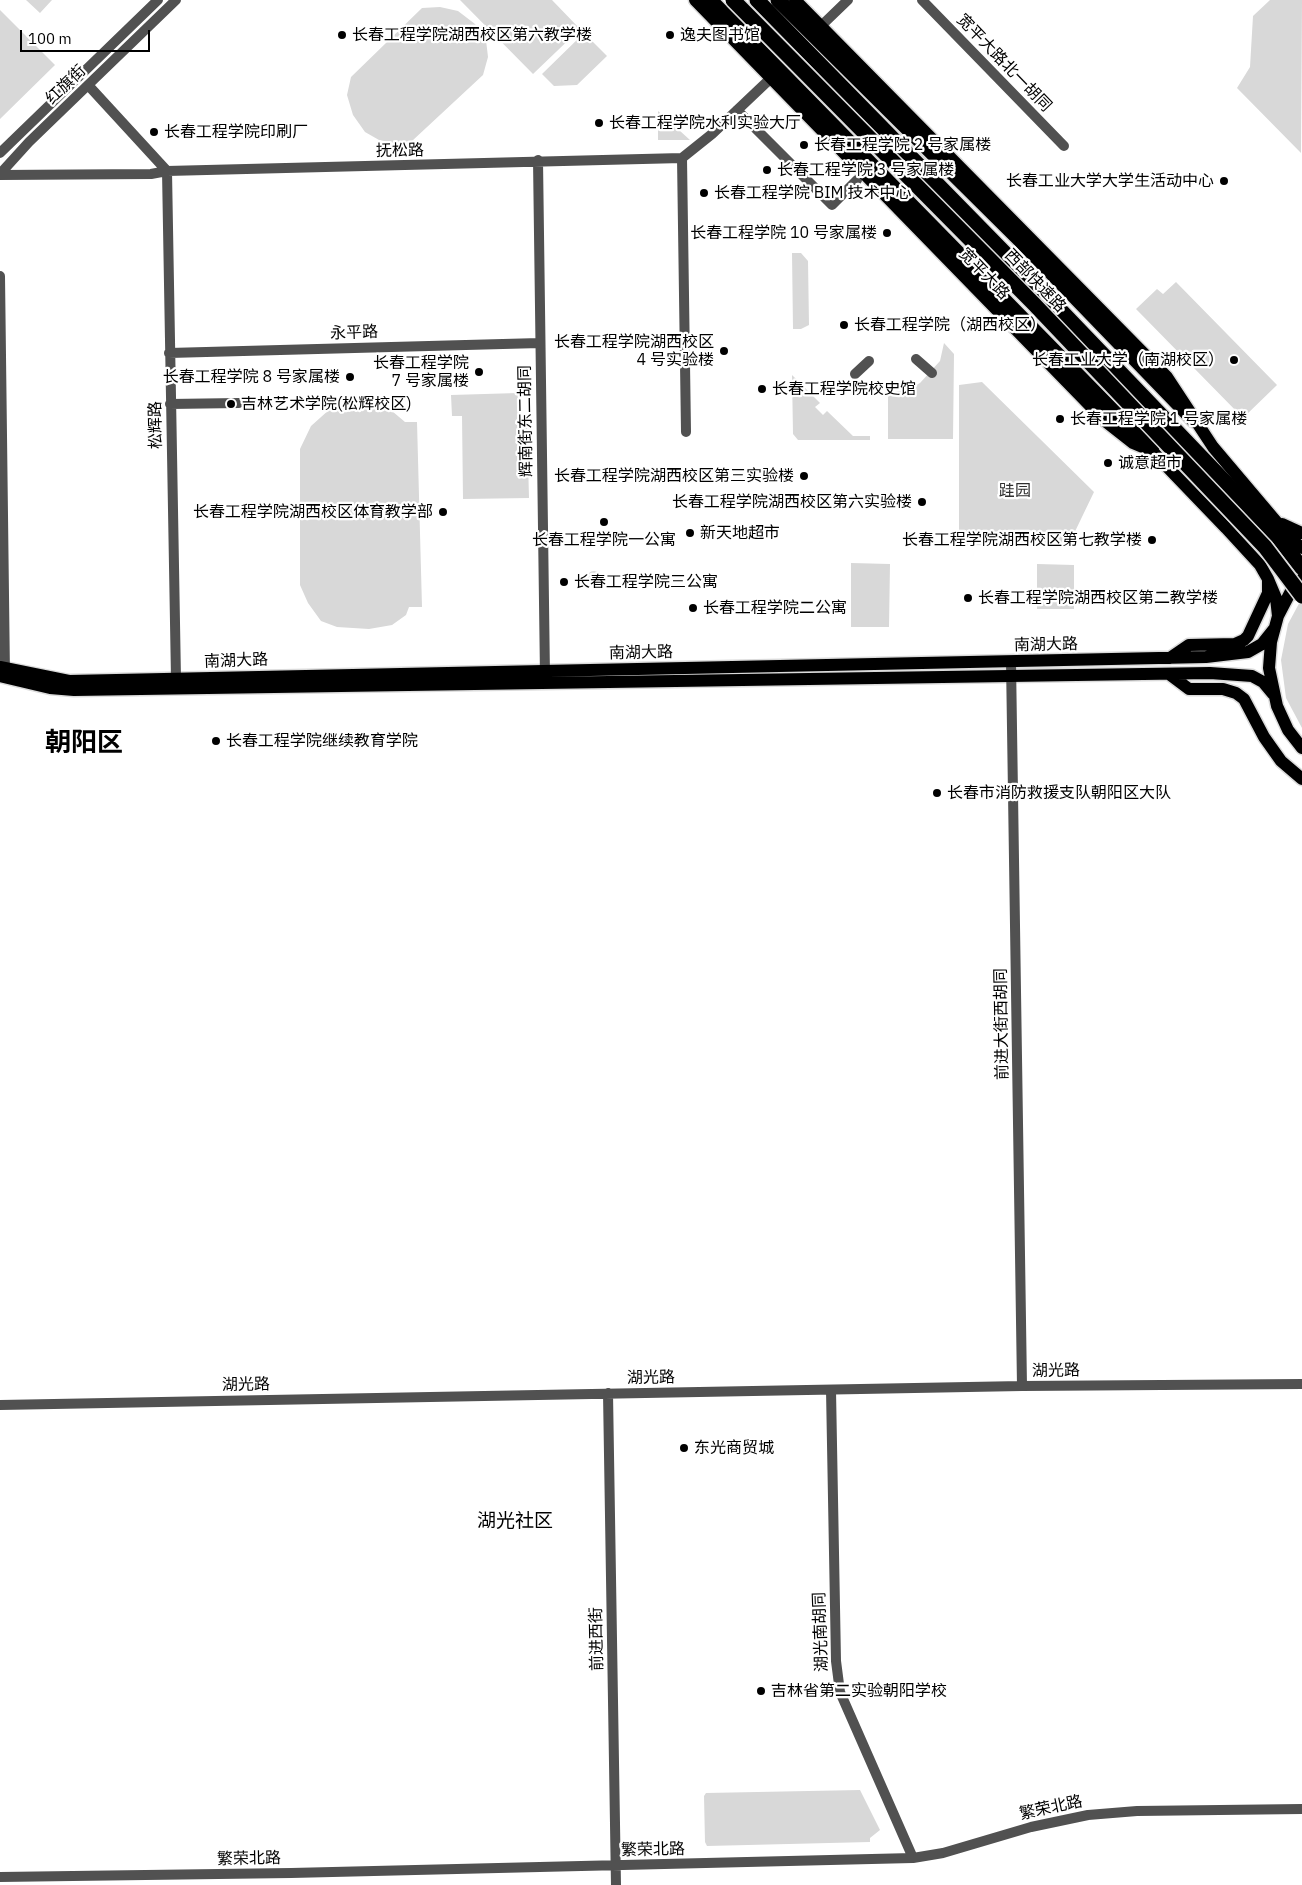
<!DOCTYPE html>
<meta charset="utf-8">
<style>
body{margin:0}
#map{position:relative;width:1302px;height:1885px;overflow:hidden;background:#fff;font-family:"IBM Plex Sans",sans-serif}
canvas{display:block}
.scale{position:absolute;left:20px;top:30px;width:130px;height:22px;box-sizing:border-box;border:2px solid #000;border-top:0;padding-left:6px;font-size:15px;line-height:18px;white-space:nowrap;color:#000;-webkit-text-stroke:4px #fff;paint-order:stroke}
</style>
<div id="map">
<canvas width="1302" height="1885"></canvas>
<div class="scale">100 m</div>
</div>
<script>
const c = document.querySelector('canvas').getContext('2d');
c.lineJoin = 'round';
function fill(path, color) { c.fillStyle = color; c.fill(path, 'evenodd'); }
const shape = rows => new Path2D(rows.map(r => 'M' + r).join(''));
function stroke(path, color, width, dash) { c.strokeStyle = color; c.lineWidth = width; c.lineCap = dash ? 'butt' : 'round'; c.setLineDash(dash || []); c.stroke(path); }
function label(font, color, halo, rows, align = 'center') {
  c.font = font + ' "IBM Plex Sans","Noto Sans SC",sans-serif'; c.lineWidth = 4.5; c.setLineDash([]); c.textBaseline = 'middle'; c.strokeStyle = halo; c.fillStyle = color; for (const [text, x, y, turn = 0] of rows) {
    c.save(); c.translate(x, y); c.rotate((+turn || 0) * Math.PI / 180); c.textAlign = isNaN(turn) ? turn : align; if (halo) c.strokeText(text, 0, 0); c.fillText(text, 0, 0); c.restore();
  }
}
fill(shape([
 [26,0,52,0,40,13],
 [460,0,552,0,580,29,533,74],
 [1270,0,1302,0,1301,153,1237,88,1250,67,1253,16],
 [440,7,458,11,475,24,486,40,488,57,483,75,412,141,394,143,379,140,365,132,353,115,347,95,351,77,422,8],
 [0,10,55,65,0,119],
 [584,33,607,56,577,85,554,86,542,74],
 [658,111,690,140,658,140],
 [792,253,801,253,808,261,809,325,801,329,793,329],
 [1176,282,1277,385,1243,418,1136,309,1157,289,1163,294],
 [944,343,954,354,953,439,888,439,888,393,906,390,920,383,940,361],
 [792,375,820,403,815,407,823,415,827,411,853,436,870,436,870,440,798,440,793,434],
 [982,382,1094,492,1068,546,959,545,959,385],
 [518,393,519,423,527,423,529,498,463,499,462,416,452,416,451,395],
 [366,401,392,411,405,422,417,422,422,607,409,607,406,615,392,625,369,629,337,627,321,621,308,603,300,585,300,449,311,426,330,409,347,403],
 [851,563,890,564,889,627,851,627],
 [1037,564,1074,565,1074,609,1037,609],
 '587 578a7 7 0 1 1 14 0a7 7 0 1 1-14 0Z',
 [1302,598,1302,728,1286,698,1281,660,1288,624],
 [860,1790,880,1830,870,1838,870,1842,707,1846,705,1842,704,1796,706,1793]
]), '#d8d8d8');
const major = shape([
 [695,0,1105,421,1133,443,1152,451,1226,528,1260,565,1268,579,1276,598,1278,616],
 [795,0,1167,377,1213,447,1290,538,1302,548],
 [1282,524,1302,533],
 [1302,579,1290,593,1278,616,1271,642,1269,668,1277,706,1288,730,1302,748],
 [1170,658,1189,645,1235,644,1244,640,1248,636,1268,593,1268,581],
 [0,667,69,681,1206,657,1248,652,1262,644,1274,629],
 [1169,674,1189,689,1223,689,1236,693,1244,699,1264,737,1281,761,1302,779],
 [0,676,50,688,74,690,1210,673,1252,676,1263,682,1273,694]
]);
const highway = shape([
 [710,0,1152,451],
 [757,0,1045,294,1278,537,1302,568],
 [778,0,1020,240,1194,420]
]);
stroke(major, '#dbdbdb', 15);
stroke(highway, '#dbdbdb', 18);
stroke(shape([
 [922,0,1064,146],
 [822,25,848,0],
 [88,85,167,171,176,679],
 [737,110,832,205,857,180],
 [0,153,158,0],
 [682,158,686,432],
 [538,160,545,676],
 [0,174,29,142,176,0],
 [0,175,151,174,167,171,682,158,712,134,770,79],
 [0,276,5,675],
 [169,353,540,343],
 [916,359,932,373],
 [855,374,869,361],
 [170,404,239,403],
 [1011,662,1022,1386],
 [831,1390,836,1661,840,1692,913,1858],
 [608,1393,616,1885],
 [0,1405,1022,1386,1302,1384],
 [0,1877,291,1873,913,1858,943,1853,1031,1827,1088,1815,1137,1811,1302,1809]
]), '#515151', 10);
stroke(major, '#000', 12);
stroke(highway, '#000', 15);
const highwayBridge = shape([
 [733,0,1034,304,1265,547,1302,596]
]);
stroke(highwayBridge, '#dbdbdb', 18, []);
stroke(highwayBridge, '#000', 15);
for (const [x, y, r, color] of [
 [342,35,5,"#000"],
 [670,35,5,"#000"],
 [599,123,5,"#000"],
 [154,132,5,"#000"],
 [804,145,5,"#000"],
 [767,170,5,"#000"],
 [1224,181,5,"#000"],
 [704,193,5,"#000"],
 [887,233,5,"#000"],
 [844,325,5,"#000"],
 [724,351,5,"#000"],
 [1234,360,5,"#000"],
 [479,372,5,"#000"],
 [350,377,5,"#000"],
 [762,389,5,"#000"],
 [231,404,5,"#000"],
 [1060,419,5,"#000"],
 [1108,463,5,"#000"],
 [804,476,5,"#000"],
 [922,502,5,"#000"],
 [443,512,5,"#000"],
 [604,522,5,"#000"],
 [690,533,5,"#000"],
 [1152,540,5,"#000"],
 [564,582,5,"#000"],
 [968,598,5,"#000"],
 [693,608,5,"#000"],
 [216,741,5,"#000"],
 [937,793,5,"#000"],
 [684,1448,5,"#000"],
 [761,1691,5,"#000"]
]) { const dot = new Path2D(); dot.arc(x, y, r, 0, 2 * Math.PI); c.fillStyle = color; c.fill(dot); stroke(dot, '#fff', 2); }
label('16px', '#000', '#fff', [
 ["长春工程学院湖西校区第六教学楼",352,35],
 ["逸夫图书馆",680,35],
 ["长春工程学院水利实验大厅",609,123],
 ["长春工程学院印刷厂",164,132],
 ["长春工程学院 2 号家属楼",814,145],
 ["长春工程学院 3 号家属楼",777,170],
 ["长春工业大学大学生活动中心",1214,181,"right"],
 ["长春工程学院 BIM 技术中心",714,193],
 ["长春工程学院 10 号家属楼",877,233,"right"],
 ["长春工程学院（湖西校区）",854,325],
 ["长春工程学院湖西校区",714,342,"right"],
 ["4 号实验楼",714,360,"right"],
 ["长春工业大学（南湖校区）",1224,360,"right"],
 ["长春工程学院",469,363,"right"],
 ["7 号家属楼",469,381,"right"],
 ["长春工程学院 8 号家属楼",340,377,"right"],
 ["长春工程学院校史馆",772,389],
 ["吉林艺术学院(松辉校区)",241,404],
 ["长春工程学院 1 号家属楼",1070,419],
 ["诚意超市",1118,463],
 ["长春工程学院湖西校区第三实验楼",794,476,"right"],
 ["长春工程学院湖西校区第六实验楼",912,502,"right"],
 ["长春工程学院湖西校区体育教学部",433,512,"right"],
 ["新天地超市",700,533],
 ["长春工程学院一公寓",604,540,"center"],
 ["长春工程学院湖西校区第七教学楼",1142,540,"right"],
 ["长春工程学院三公寓",574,582],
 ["长春工程学院湖西校区第二教学楼",978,598],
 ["长春工程学院二公寓",703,608],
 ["长春工程学院继续教育学院",226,741],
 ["长春市消防救援支队朝阳区大队",947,793],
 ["东光商贸城",694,1448],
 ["吉林省第二实验朝阳学校",771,1691]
], 'left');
label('16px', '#000', '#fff', [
 ["宽平大路北一胡同",1004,63,46],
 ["红旗街",66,85,-44],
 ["抚松路",400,151,-1],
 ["宽平大路",984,274,46],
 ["西部快速路",1035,281,46],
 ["永平路",354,333,-2],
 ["辉南街东二胡同",526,421,-91],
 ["松辉路",156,425,-91],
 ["南湖大路",1046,645,-1],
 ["南湖大路",641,653,-1],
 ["南湖大路",236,661,-2],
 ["前进大街西胡同",1002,1024,-91],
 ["湖光路",1056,1371,-1],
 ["湖光路",651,1378,-1],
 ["湖光路",246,1385,-1],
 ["湖光南胡同",821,1632,-92],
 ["前进西街",597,1639,-91],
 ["繁荣北路",1051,1808,-12],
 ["繁荣北路",653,1850,-1],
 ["繁荣北路",249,1859,-1]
]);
label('16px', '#2f2f2f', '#fff', [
 ["跬园",1015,491]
]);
label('19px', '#000', '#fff', [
 ["湖光社区",515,1522]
]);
label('bold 26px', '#000', '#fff', [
 ["朝阳区",84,743]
]);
</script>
